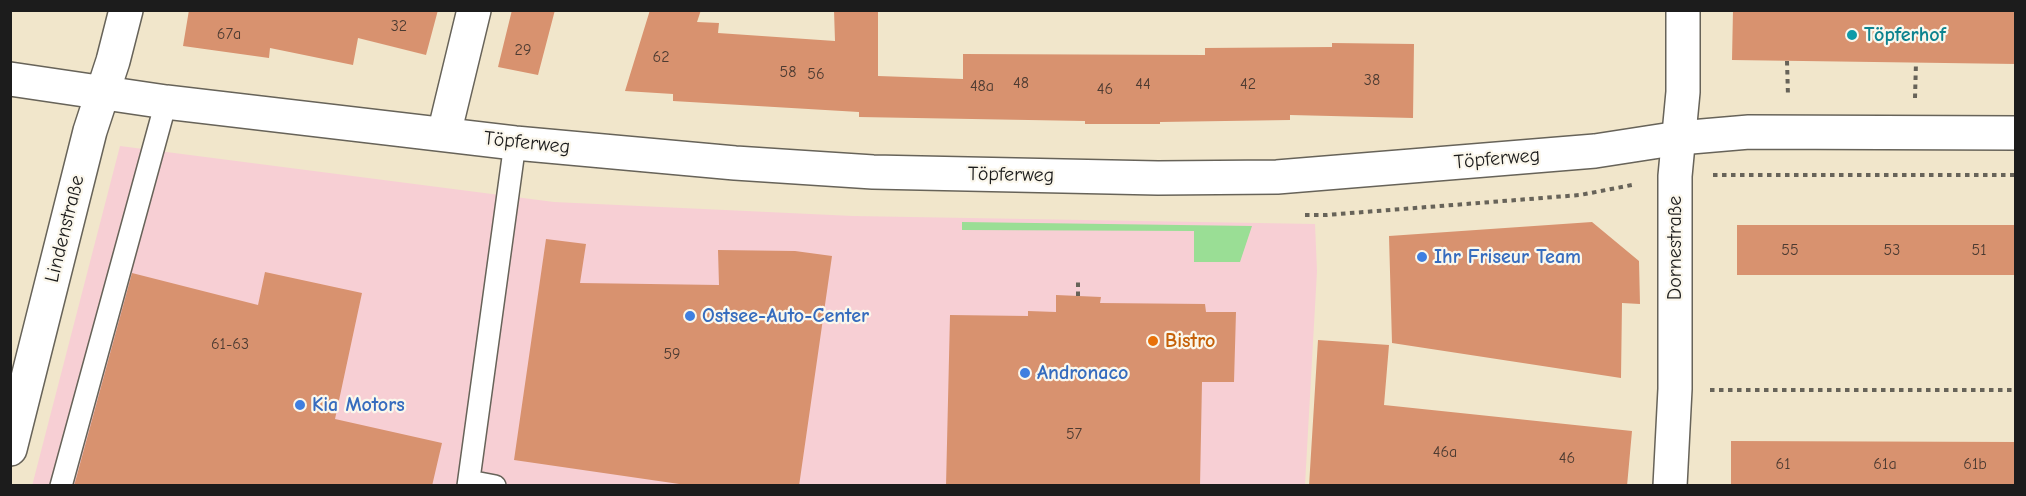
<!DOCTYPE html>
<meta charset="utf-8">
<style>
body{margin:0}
#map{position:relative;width:2026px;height:496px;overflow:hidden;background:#f1e6cb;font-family:"Comic Neue",sans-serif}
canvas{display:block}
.frame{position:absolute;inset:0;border:12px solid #1c1c1c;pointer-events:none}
</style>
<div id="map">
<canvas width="2026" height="496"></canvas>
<div class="frame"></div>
</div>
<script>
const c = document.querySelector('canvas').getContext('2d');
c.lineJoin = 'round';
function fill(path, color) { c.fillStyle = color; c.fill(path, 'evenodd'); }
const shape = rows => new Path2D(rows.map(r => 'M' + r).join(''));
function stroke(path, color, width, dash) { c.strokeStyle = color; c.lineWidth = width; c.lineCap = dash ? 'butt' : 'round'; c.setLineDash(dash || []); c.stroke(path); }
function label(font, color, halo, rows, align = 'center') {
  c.font = font + ' "Comic Neue",sans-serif'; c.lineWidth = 4.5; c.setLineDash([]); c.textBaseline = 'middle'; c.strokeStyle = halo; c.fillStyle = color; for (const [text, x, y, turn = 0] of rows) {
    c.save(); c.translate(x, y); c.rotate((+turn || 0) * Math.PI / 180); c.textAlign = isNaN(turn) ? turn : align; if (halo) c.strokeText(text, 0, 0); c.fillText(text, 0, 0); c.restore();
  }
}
fill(shape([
 [120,146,554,202,853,216,1315,224,1317,271,1305,485,32,486]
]), '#f7cfd4');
fill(shape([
 [962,222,1252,226,1240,262,1194,262,1194,231,962,230]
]), '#9ade95');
fill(shape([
 [189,10,438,10,426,55,358,38,353,65,270,48,269,58,183,46],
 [512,10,555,10,538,75,498,67],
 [650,10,701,10,697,22,719,23,718,33,835,41,834,10,878,10,878,76,963,79,963,54,1205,55,1205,48,1332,47,1332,43,1414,44,1413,118,1290,115,1290,120,1160,122,1160,124,1085,124,1085,121,859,117,859,112,673,101,673,94,625,91],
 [1733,10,2016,10,2016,64,1732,60],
 [1592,222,1639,261,1640,304,1622,303,1621,378,1392,343,1389,236],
 [1737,225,2016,225,2016,275,1737,275],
 [546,239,586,244,580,283,719,285,718,250,795,251,832,256,799,486,693,486,514,460],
 [265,272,362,293,335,419,442,443,432,486,74,486,132,273,258,305],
 [1056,295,1101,297,1100,303,1205,304,1206,312,1236,312,1234,382,1202,382,1200,486,946,486,950,315,1028,316,1028,311,1056,312],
 [1318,340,1389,345,1384,405,1632,431,1627,486,1309,486],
 [1731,441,2016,442,2016,486,1731,486]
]), '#d8926f');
const lane = shape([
 [469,481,495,486],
 [61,486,166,102],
 [468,486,515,143]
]);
const street = shape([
 [444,134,474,10],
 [10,449,90,131,113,61,126,10],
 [1670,486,1675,389,1675,176,1683,92,1683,10]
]);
const secondary = shape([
 [10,79,166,102,515,143,735,163,873,172,1158,178,1277,177,1595,151,1679,138,1749,132,2016,133]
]);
stroke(lane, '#676359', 24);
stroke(street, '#676359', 36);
stroke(secondary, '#676359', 36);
stroke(shape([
 [1787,61,1788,96],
 [1915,98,1916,62],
 [1713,175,2016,175],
 [1305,215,1326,215,1580,195,1632,185],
 [1078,296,1078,281],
 [1710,390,2016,390]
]), '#676359', 4, [4.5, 4.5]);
stroke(lane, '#fff', 21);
stroke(street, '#fff', 33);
stroke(secondary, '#fff', 33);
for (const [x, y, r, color] of [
 [1852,35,6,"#0f9aa8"],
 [1422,257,6,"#3f7fe0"],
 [690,316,6,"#3f7fe0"],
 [1153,341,6,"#e8710a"],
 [1025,373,6,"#3f7fe0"],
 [300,405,6,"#3f7fe0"]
]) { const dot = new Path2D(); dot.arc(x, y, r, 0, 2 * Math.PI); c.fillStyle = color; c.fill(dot); stroke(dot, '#fbf7ec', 2); }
label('16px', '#4b3a31', null, [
 ["32",399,26],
 ["67a",229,34],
 ["29",523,50],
 ["62",661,57],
 ["58",788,72],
 ["56",816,74],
 ["38",1372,80],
 ["48",1021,83],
 ["44",1143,84],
 ["42",1248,84],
 ["48a",982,86],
 ["46",1105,89],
 ["55",1790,250],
 ["53",1892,250],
 ["51",1979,250],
 ["61-63",230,344],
 ["59",672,354],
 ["57",1074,434],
 ["46a",1445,452],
 ["46",1567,458],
 ["61",1783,464],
 ["61a",1885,464],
 ["61b",1975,464]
]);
label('bold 20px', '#0d838f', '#fbf7ec', [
 ["Töpferhof",1864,35]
], 'left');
label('20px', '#1c1c1c', '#fbf7ec', [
 ["Töpferweg",527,143,6],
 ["Töpferweg",1497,159,-5],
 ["Töpferweg",1011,175,1],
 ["Lindenstraße",65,229,-76],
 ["Dornestraße",1675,248,-90]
]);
label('bold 20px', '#366cbe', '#fbf7ec', [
 ["Ihr Friseur Team",1434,257],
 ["Ostsee-Auto-Center",702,316],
 ["Andronaco",1037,373],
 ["Kia Motors",312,405]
], 'left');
label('bold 20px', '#c56008', '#fbf7ec', [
 ["Bistro",1165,341]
], 'left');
</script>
